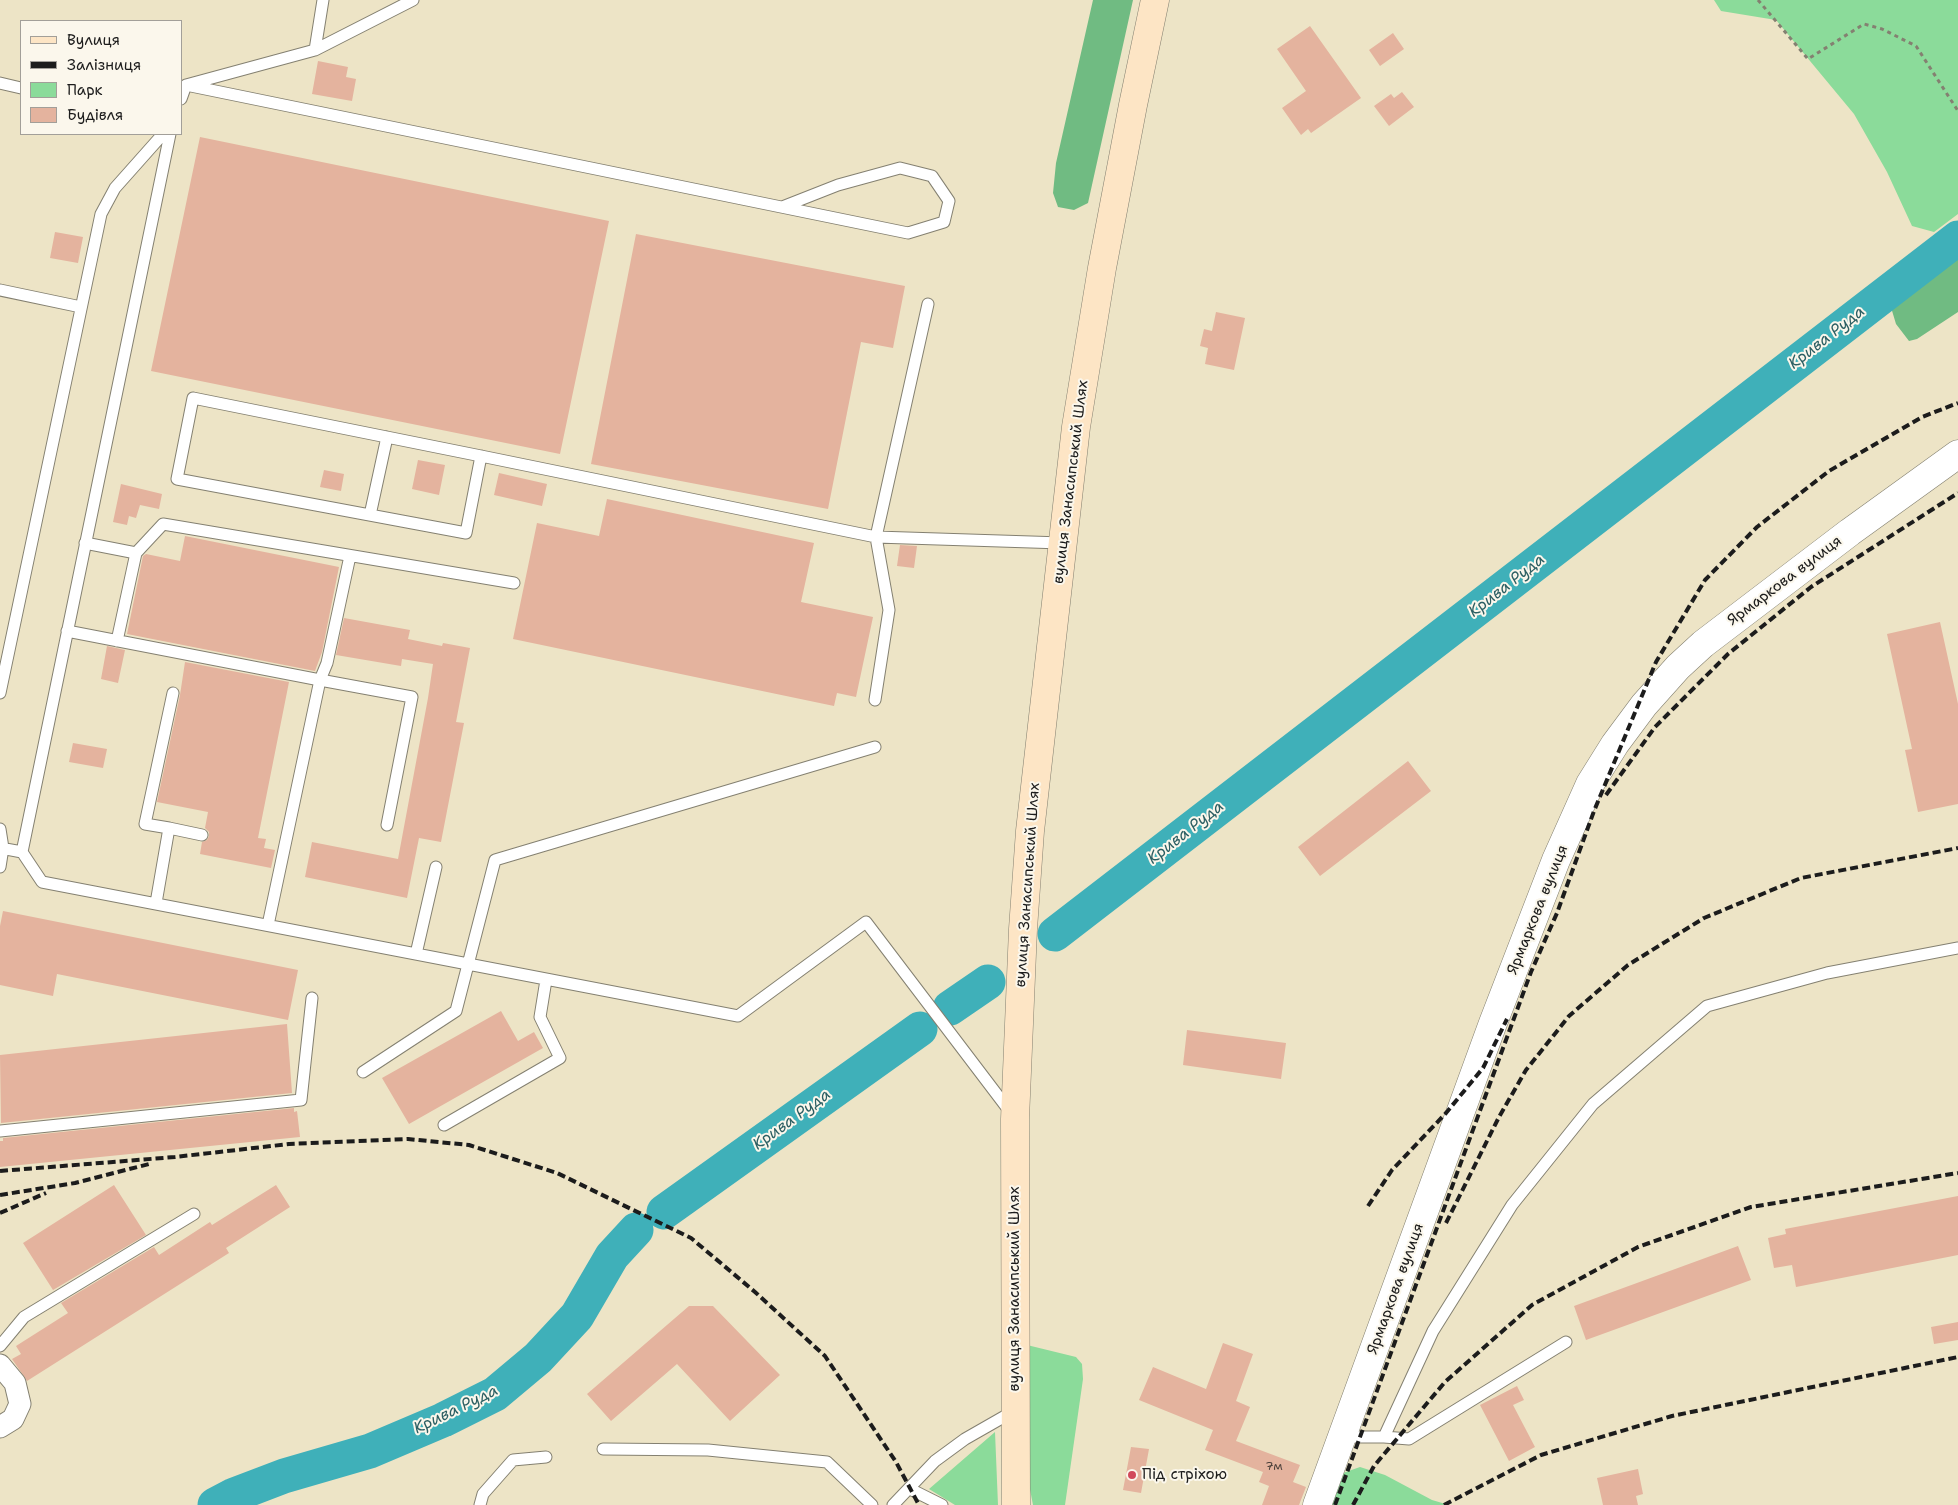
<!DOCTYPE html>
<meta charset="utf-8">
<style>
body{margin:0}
#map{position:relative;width:1958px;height:1505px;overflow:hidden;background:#ede4c6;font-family:"Shantell Sans",sans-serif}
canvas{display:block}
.legend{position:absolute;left:20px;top:20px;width:162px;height:115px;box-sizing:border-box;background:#fbf7ec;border:1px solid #a29f99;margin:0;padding:6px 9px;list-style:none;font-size:15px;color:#1c1c1c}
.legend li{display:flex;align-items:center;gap:10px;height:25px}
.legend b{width:25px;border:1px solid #a29f99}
</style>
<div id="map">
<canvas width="1958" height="1505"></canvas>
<ul class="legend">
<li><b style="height:6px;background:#fde5c5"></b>Вулиця</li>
<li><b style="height:6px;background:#1c1c1c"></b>Залізниця</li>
<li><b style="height:14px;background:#8bdb9a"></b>Парк</li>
<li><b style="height:14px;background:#e4b39e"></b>Будівля</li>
</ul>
</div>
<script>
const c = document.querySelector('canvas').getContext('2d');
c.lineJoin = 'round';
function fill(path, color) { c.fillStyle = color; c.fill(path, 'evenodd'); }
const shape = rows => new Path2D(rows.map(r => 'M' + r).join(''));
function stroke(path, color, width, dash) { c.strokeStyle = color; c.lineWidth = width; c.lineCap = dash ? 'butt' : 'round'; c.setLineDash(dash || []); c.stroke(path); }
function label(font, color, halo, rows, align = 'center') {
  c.font = font + ' "Shantell Sans",sans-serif'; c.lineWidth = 4; c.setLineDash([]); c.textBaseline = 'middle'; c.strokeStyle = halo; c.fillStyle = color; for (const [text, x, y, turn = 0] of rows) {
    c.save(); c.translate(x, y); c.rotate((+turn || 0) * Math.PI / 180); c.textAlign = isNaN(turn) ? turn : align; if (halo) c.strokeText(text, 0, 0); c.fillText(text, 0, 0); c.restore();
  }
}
fill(shape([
 [1714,0,1958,0,1958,214,1934,232,1912,226,1887,172,1854,114,1776,20,1721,11],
 [1027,1345,1076,1357,1082,1364,1083,1379,1065,1505,1033,1505,1028,1479],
 [995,1432,998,1505,955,1505,929,1489],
 [1360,1467,1385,1475,1432,1500,1449,1505,1329,1505,1340,1474]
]), '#8bdb9a');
fill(shape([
 [1093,0,1133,0,1088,203,1074,210,1058,207,1053,193,1056,163],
 [1958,250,1958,312,1917,339,1909,341,1896,324,1890,304,1894,299]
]), '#70bb82');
stroke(shape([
 [1055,934,1958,238],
 [950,1008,988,982],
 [664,1212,920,1029],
 [215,1505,234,1495,284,1476,370,1451,443,1420,495,1394,538,1358,577,1316,612,1256,636,1230]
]), '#3fb0b9', 35);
fill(shape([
 [1310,26,1361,98,1311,133,1308,129,1301,135,1282,108,1306,91,1277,49],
 [1393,33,1404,49,1380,66,1369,50],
 [318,61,348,67,346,77,356,79,352,101,312,94],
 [1402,92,1414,107,1389,126,1374,106,1391,94,1394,98],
 [200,137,609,221,560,454,151,371],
 [55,232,83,237,78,263,50,258],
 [636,234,905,286,893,348,861,342,828,509,591,464],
 [1216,312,1245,318,1234,370,1205,364,1208,348,1200,346,1204,329,1212,331],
 [418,460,445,465,439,495,412,489],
 [324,470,344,474,341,491,320,487],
 [499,473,547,484,542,506,494,495],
 [121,484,162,494,159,509,140,505,136,518,129,516,127,525,113,522],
 [607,499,814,543,801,602,873,617,856,697,837,693,834,706,513,639,537,523,599,536],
 [185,536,339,567,322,652,315,671,127,634,143,556,146,554,180,561],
 [900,545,917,546,914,568,897,566],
 [344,618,410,630,408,639,442,646,443,643,470,648,456,722,464,723,441,842,419,838,407,898,305,877,312,842,398,859,428,698,433,664,402,659,401,666,336,655],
 [1940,622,1958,704,1958,804,1918,812,1905,750,1912,749,1887,634],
 [107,646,125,650,118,683,101,679],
 [185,662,289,682,258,838,266,839,264,848,275,850,271,868,200,854,202,842,207,840,209,836,209,832,205,828,208,812,157,802,180,695],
 [73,743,107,749,103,768,69,762],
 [1408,761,1431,791,1320,876,1298,847],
 [3,911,298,970,288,1020,57,974,53,996,0,985,0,926],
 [501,1011,518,1041,534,1032,543,1048,409,1124,382,1078],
 [287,1024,292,1093,1,1123,0,1055],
 [1187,1030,1286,1043,1281,1079,1183,1065],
 [294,1108,294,1112,297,1111,300,1137,0,1167,0,1141,3,1141,3,1138],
 [114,1185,146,1235,53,1290,23,1243],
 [276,1185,290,1207,226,1248,229,1253,27,1381,12,1359,21,1354,16,1346,68,1313,61,1303,154,1247,159,1255,210,1222,212,1225],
 [1958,1196,1958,1255,1796,1287,1792,1265,1774,1268,1768,1238,1786,1234,1785,1229],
 [1738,1246,1751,1280,1586,1340,1574,1306],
 [689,1306,713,1306,780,1375,730,1421,677,1364,611,1421,587,1394],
 [1958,1322,1958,1340,1934,1344,1931,1327],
 [1223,1343,1253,1354,1236,1401,1250,1407,1236,1441,1300,1465,1293,1482,1306,1487,1299,1505,1262,1505,1269,1486,1259,1482,1263,1472,1205,1450,1213,1430,1139,1400,1153,1367,1206,1389],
 [1517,1386,1524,1400,1513,1405,1535,1447,1509,1461,1480,1405],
 [1131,1447,1149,1449,1141,1493,1123,1490],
 [1638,1469,1643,1494,1636,1496,1638,1505,1603,1505,1597,1478]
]), '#e4b39e');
const service = shape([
 [315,50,323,0],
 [0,83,21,88],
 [186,85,908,233,944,222,949,201,932,176,900,168,838,185,782,207],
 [181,99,186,85,315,50,413,0],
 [0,290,81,307],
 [481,456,466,533,177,479,193,398,481,456,876,537,1062,543],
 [370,515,387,437],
 [85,543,136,553,163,524,514,583],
 [67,631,320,680,327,663,350,556],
 [117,641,136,553],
 [0,693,101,214,115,188,163,134],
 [875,700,889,610,876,537,928,304],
 [169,828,202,835],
 [0,829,3,848,0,867],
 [0,848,22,852,170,134],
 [22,852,42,882,738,1016,866,922,1011,1113],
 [156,903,169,828,145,824,173,693],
 [268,925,320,680,412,697,387,825],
 [416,954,436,867],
 [363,1072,456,1011,495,860,875,747],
 [444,1125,560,1058,540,1017,546,980],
 [0,1131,301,1100,312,998],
 [0,1346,24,1317,194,1214],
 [1342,1437,1384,1437,1433,1331,1512,1205,1593,1104,1707,1006,1827,973,1958,948],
 [1384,1437,1409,1439,1566,1342],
 [603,1449,708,1450,827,1462,872,1505],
 [910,1489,942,1505],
 [480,1505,483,1494,513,1460,546,1457],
 [893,1505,935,1461,965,1439,1014,1411]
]);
const minor = shape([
 [0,1365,15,1383,20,1404,13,1419,0,1427]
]);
const tertiary = shape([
 [1317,1505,1493,1023,1556,860,1590,784,1615,744,1644,705,1678,667,1703,644,1850,532,1958,454]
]);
const secondary = shape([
 [1016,1505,1015,1119,1023,929,1030,831,1076,427,1102,268,1133,105,1155,0]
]);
stroke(service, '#848071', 13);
stroke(minor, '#848071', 23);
stroke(tertiary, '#848071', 29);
stroke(secondary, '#848071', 29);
stroke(shape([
 [1758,0,1808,59,1864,24,1882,29,1916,46,1958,111]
]), '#848071', 3, [4, 4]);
stroke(service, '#fff', 11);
stroke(minor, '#fff', 21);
stroke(tertiary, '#fff', 28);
stroke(secondary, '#fde5c5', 28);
stroke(shape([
 [1606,795,1655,727,1728,654,1811,587,1958,493],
 [0,1171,175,1157,289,1144,408,1139,469,1145,557,1173,691,1238,755,1292,825,1356,896,1462,919,1505],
 [0,1195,75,1183,149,1164],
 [1368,1206,1392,1170,1446,1113,1483,1068,1507,1019],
 [0,1213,46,1193],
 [1446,1223,1499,1117,1526,1070,1569,1016,1628,965,1704,918,1801,878,1958,848],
 [1335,1505,1531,972,1557,913,1594,811,1656,662,1705,580,1757,527,1829,471,1922,417,1958,403],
 [1353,1505,1374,1466,1445,1382,1532,1305,1638,1247,1751,1207,1958,1173],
 [1444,1505,1541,1455,1672,1416,1958,1357]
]), '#1c1c1c', 4, [8, 4]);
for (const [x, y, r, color] of [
 [1132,1475,5,"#d1495b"]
]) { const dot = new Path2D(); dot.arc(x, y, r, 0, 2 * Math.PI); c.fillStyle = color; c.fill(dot); stroke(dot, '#fbf7ec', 2); }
label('12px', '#4e423c', null, [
 ["7м",1274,1467]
]);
label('15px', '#1c1c1c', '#fbf7ec', [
 ["вулиця Занасипський Шлях",1071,482,-83],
 ["Ярмаркова вулиця",1785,581,-37],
 ["вулиця Занасипський Шлях",1028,885,-86],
 ["Ярмаркова вулиця",1538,910,-68],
 ["вулиця Занасипський Шлях",1015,1289,-90],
 ["Ярмаркова вулиця",1396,1289,-70]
]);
label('15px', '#1c1c1c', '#fbf7ec', [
 ["Під стріхою",1142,1475]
], 'left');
label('italic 16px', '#2c5f63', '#fbf7ec', [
 ["Крива Руда",1827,338,-38],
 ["Крива Руда",1507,586,-38],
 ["Крива Руда",1186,833,-38],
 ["Крива Руда",792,1120,-36],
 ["Крива Руда",456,1410,-26]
]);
</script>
